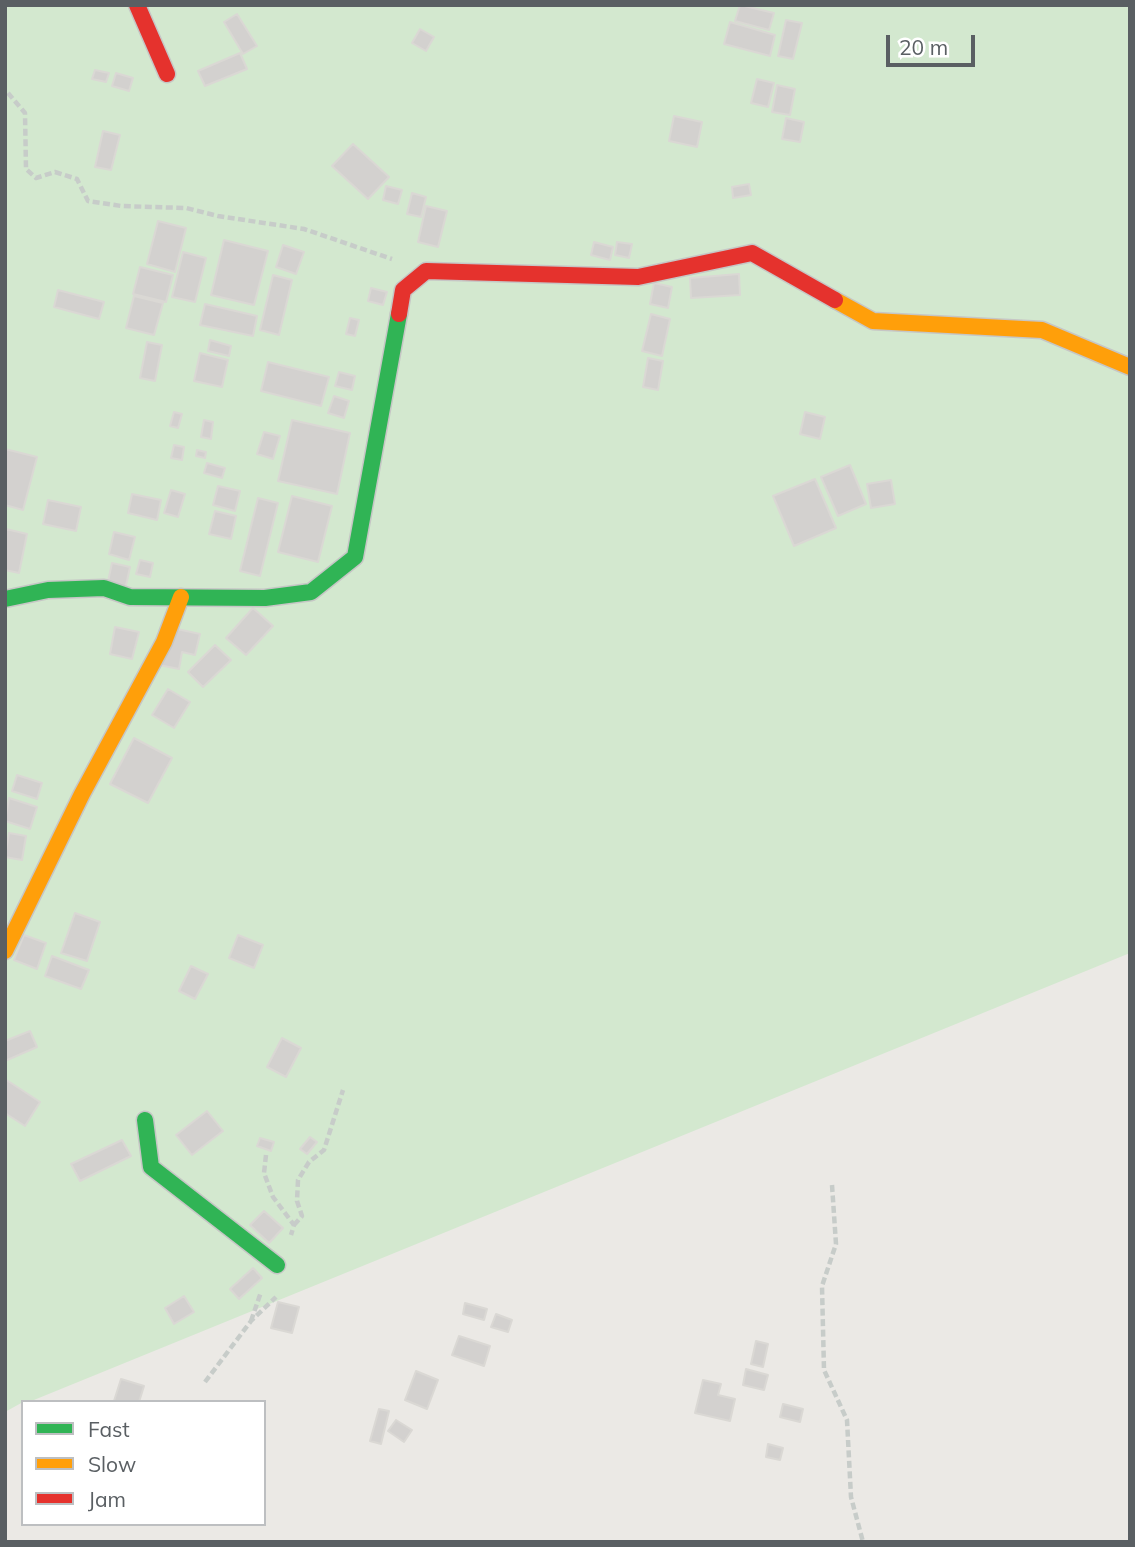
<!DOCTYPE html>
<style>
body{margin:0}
#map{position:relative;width:1135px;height:1547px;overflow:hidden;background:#ebe9e5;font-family:Mulish,sans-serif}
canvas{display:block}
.frame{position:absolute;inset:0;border:7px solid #5a5f63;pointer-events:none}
.legend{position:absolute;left:21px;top:1400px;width:245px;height:126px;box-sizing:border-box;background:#fff;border:2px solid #bdbfc1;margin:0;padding:9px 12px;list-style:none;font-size:21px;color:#5a5f63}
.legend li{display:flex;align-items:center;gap:14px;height:35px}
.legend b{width:35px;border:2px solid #bdbfc1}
.scale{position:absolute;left:886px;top:35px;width:89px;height:32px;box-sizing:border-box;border:4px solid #5a5f63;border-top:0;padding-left:9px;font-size:21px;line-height:24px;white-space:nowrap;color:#5a5f63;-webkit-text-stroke:5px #fff;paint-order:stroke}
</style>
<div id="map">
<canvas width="1135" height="1547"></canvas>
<div class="frame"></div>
<ul class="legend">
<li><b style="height:9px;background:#30b455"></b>Fast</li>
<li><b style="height:9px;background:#ff9f0a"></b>Slow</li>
<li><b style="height:9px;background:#e5322d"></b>Jam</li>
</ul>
<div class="scale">20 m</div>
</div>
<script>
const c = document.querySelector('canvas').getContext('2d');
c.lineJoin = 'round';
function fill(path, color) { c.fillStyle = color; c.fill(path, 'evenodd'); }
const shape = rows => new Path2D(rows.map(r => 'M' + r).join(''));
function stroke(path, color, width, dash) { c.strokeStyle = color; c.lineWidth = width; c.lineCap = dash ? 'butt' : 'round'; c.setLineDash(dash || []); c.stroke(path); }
fill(shape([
 [5,5,1130,5,1130,953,29,1402,23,1402,5,1412]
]), '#d3e8cf');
const building = shape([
 [740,5,774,13,769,30,735,21,740,5],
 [237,14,257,46,243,54,224,22,237,14],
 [786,20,802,23,793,59,778,56,786,20],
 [730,22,775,35,770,56,724,44,730,22],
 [420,29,434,37,426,51,412,43,420,29],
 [240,53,247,69,205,86,198,71,240,53],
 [95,70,109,73,106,82,92,79,95,70],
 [116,73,133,78,129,91,112,86,116,73],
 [757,79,774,83,768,107,751,103,757,79],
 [777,85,795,89,790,115,772,112,777,85],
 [674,116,702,122,697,147,669,141,674,116],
 [786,118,804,122,800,142,782,139,786,118],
 [103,131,120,135,111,170,95,167,103,131],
 [353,144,389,177,368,199,332,166,353,144],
 [749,184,751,195,733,198,732,187,749,184],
 [386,186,402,190,398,204,383,200,386,186],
 [412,193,426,197,421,217,407,214,412,193],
 [426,206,447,211,438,247,418,242,426,206],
 [158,221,186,228,175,272,147,264,158,221],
 [224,240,268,251,254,305,211,295,224,240],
 [594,242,613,247,610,260,591,255,594,242],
 [617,242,632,244,629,258,615,255,617,242],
 [283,245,304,252,296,274,276,267,283,245],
 [183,252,206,258,195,302,172,297,183,252],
 [140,267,173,275,166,302,133,294,140,267],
 [739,274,740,295,691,298,690,278,739,274],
 [273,275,292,280,279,335,260,330,273,275],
 [654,283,672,287,668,308,650,304,654,283],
 [371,288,387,292,383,305,368,301,371,288],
 [58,290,104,302,99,319,54,307,58,290],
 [134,296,163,303,154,335,126,328,134,296],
 [205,304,257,316,253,336,200,325,205,304],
 [651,314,670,319,662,356,642,351,651,314],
 [350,318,359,320,355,336,346,334,350,318],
 [210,340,231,346,229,356,208,351,210,340],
 [147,342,162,345,155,381,140,378,147,342],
 [200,353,228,360,222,387,194,381,200,353],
 [648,358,663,361,658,390,643,387,648,358],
 [268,362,329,377,321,406,261,391,268,362],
 [339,372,355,376,352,390,335,386,339,372],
 [334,396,349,401,344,418,328,413,334,396],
 [174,412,182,414,178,428,170,426,174,412],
 [805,412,825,417,820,439,800,434,805,412],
 [204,420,213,422,211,439,201,437,204,420],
 [292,420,350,433,337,494,278,481,292,420],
 [264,432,280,436,273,459,257,454,264,432],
 [174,445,184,447,182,460,171,458,174,445],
 [5,449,37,457,23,510,5,505,5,449],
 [197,450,206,452,205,458,196,456,197,450],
 [207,463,225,468,222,478,204,473,207,463],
 [850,465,866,504,838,516,821,477,850,465],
 [815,479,836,528,794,546,773,496,815,479],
 [891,480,895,504,871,508,867,484,891,480],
 [218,486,240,491,235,511,213,505,218,486],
 [171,490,185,494,178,517,164,513,171,490],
 [132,494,161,500,157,520,128,513,132,494],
 [292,496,332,506,318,562,278,552,292,496],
 [258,498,278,503,260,576,240,571,258,498],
 [48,500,81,507,76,531,43,524,48,500],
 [215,511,236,516,231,539,209,534,215,511],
 [6,529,27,534,19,573,5,570,6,529],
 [114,532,135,537,129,560,109,554,114,532],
 [140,560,153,563,150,577,136,574,140,560],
 [112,563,130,567,125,590,107,586,112,563],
 [253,608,273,626,246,655,226,638,253,608],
 [115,627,139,632,132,659,110,654,115,627],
 [168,627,200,634,195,655,182,652,179,669,159,665,168,627],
 [215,645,231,660,203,687,188,672,215,645],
 [168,689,190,702,174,728,152,715,168,689],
 [134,738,172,758,148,803,110,784,134,738],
 [17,775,42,783,37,799,12,791,17,775],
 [9,798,37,807,30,829,5,821,9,798],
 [9,833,26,836,22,860,5,857,9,833],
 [75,913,100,922,87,961,61,953,75,913],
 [24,935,46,943,37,969,14,960,24,935],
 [238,935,263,945,254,968,229,958,238,935],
 [52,956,89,970,81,989,45,976,52,956],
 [191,966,208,974,195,999,179,991,191,966],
 [30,1031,37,1047,5,1061,5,1041,30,1031],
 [282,1038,301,1048,286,1077,267,1067,282,1038],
 [5,1079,40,1102,25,1126,5,1113,5,1079],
 [207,1111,223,1131,192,1155,176,1135,207,1111],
 [310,1137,317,1142,307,1154,300,1149,310,1137],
 [260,1138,274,1142,271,1151,257,1146,260,1138],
 [122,1140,131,1156,80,1181,71,1164,122,1140],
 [264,1211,283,1228,269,1243,250,1225,264,1211],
 [253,1268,262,1278,239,1299,230,1289,253,1268],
 [184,1296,194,1312,174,1324,165,1308,184,1296],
 [278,1302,299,1307,292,1333,271,1328,278,1302],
 [465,1303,487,1309,484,1320,463,1314,465,1303],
 [496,1314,512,1320,508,1332,491,1327,496,1314],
 [459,1336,490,1346,484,1366,452,1355,459,1336],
 [756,1341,768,1344,763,1367,751,1364,756,1341],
 [746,1369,768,1375,764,1390,743,1385,746,1369],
 [416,1371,438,1380,427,1409,405,1400,416,1371],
 [121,1379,144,1386,139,1402,114,1401,121,1379],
 [703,1380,721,1384,718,1395,735,1399,730,1421,695,1413,703,1380],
 [783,1404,803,1409,800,1422,780,1417,783,1404],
 [379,1409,389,1411,381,1444,370,1441,379,1409],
 [396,1420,412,1430,404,1442,388,1431,396,1420],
 [768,1444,783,1448,780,1460,766,1457,768,1444]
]);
fill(building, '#d3d1cf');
stroke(building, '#dad8d4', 2);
const fast = shape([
 [5,599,48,590,104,588,130,597,265,598,311,592,355,557,399,314],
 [145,1120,151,1167,277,1265]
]);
const slow = shape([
 [835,300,873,321,1042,330,1130,367],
 [5,951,82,794,164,642,181,597]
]);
const jam = shape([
 [137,5,167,74],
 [399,314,403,290,426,271,638,277,752,253,835,300]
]);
stroke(fast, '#c6c6c5', 19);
stroke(slow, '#c6c6c5', 19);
stroke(jam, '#c6c6c5', 19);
stroke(shape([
 [8,93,25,113,26,169,36,178,55,172,77,179,88,201,121,206,186,208,218,216,304,229,392,259],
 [266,1155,264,1173,273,1197,294,1225,291,1235],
 [832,1185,836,1244,822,1286,824,1370,847,1420,851,1497,863,1542],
 [294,1225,302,1216,297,1201,298,1180,309,1162,324,1150,343,1090],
 [251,1321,261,1292],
 [205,1382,251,1321,276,1297]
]), '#c7ccc9', 4.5, [7, 3.5]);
stroke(fast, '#30b455', 16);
stroke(slow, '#ff9f0a', 16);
stroke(jam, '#e5322d', 16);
</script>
